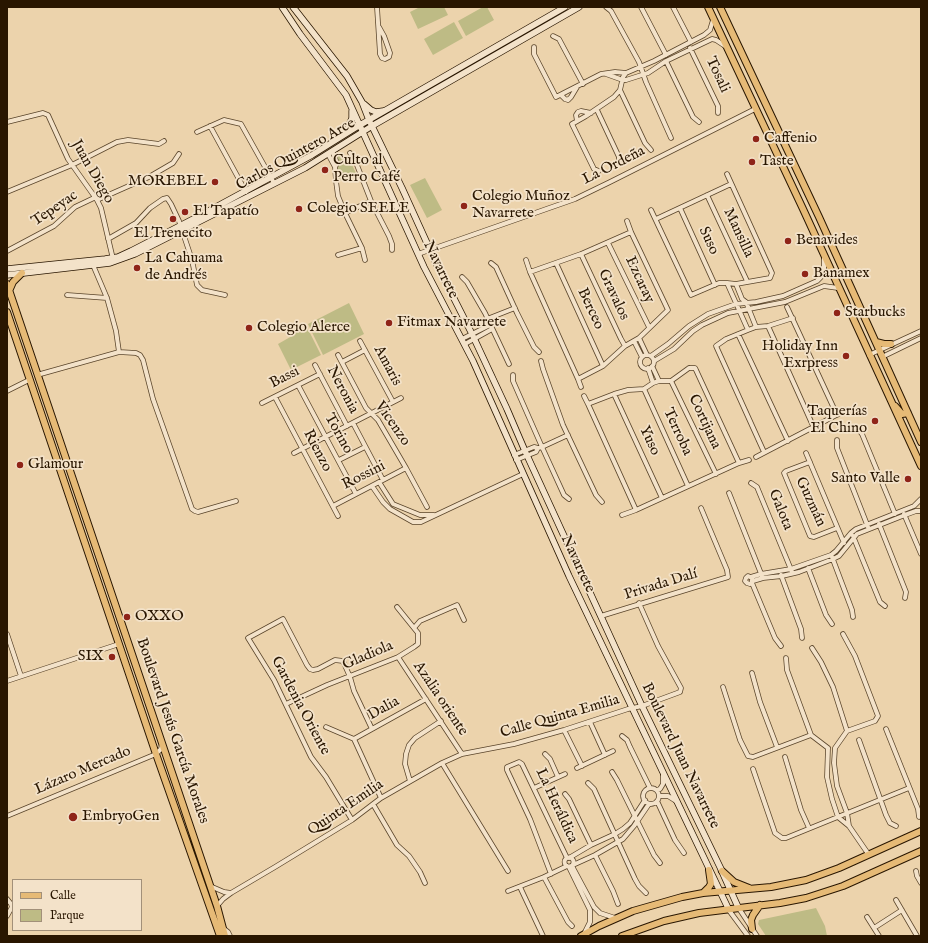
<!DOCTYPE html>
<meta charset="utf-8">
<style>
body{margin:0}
#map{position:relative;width:928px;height:943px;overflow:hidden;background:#ecd3ac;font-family:"IM FELL English",serif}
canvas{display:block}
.frame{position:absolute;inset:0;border:8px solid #291600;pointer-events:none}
.legend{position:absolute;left:12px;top:879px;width:130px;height:52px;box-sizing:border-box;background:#f3e2c9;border:1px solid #a29079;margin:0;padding:5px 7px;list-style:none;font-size:12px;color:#291600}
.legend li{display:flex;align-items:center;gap:8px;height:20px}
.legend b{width:20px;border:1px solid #a29079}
</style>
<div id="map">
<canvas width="928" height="943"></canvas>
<div class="frame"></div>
<ul class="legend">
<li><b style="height:5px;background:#e6ba76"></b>Calle</li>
<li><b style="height:11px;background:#bebb85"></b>Parque</li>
</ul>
</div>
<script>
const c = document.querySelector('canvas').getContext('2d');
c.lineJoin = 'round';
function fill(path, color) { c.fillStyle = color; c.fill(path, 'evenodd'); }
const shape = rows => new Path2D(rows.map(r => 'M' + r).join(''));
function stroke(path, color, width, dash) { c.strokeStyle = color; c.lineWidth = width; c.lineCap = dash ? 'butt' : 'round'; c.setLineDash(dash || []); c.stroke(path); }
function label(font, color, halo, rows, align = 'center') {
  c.font = font + ' "IM FELL English",serif'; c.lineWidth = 3.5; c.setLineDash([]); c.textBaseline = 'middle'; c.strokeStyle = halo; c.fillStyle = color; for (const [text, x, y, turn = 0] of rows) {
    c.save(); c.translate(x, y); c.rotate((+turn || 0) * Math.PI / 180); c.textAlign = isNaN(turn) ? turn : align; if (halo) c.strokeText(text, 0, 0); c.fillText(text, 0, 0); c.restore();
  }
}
fill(shape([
 [420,7,444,7,448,15,418,29,410,12],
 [483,7,487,7,494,20,466,36,458,21],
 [454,22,463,38,433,55,424,39],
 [343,152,344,156,349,159,356,173,338,182,338,161,335,156],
 [425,178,442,210,427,218,410,185],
 [349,303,364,334,323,355,308,324],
 [307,327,321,355,291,370,278,344,292,336,292,334],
 [816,908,825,926,827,936,766,936,758,924,759,920]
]), '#bebb85');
const minor = shape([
 [377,7,380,54,382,58,385,59,389,57,390,53,384,36,379,27],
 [606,7,611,11,639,62,646,82,671,138],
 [641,7,666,55],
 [673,7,691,42],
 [553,36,559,39,583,84],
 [534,47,534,54,556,97,601,74,615,72,626,73],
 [690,48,718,106,718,113],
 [666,61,693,117,699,122],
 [606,74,620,79,626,80,648,73,666,61,712,39,716,40,725,46],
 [620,90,645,143,651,150],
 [561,95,565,99,568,100,571,97,577,87],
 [597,110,619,157,619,162],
 [577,121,576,115,578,112,581,111,591,113],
 [7,122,43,113,48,115,68,159,97,200,101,208,113,259],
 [210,126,246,192],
 [197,132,224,120,241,124,274,183],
 [332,151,337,163,335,167,336,181,338,196,345,213,362,248,365,260],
 [350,153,355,160,371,201,389,236,392,244,392,250],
 [328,154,335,167],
 [599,171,594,169,572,124,586,116,614,97,620,90,623,77,626,73,654,61,704,35,710,30,713,20],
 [7,192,72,165,117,142,128,140,159,144,164,141],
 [707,195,747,281],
 [97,200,149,177,173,163,179,154],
 [680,208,715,285],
 [651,210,691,295,719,283,727,283,736,284,770,278,772,273,727,174],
 [345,213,371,201],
 [656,219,731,184],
 [627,221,631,232],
 [631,232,668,310,639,338,625,346,603,366,578,379,530,272,581,254,631,232],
 [108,239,136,223,150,208,163,199,167,198,171,204,179,221,192,260,197,285,202,290,225,295],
 [608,243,649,327],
 [7,251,54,226,75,207,96,197],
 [418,254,575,199,610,182,755,109],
 [581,254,621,339,625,346],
 [338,255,362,248],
 [526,260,530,272],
 [491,263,496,267,517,313,534,347,539,352],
 [556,263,603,366],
 [93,265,107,298,116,331,119,352],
 [462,277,467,282,485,313,509,364],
 [727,283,748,330],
 [736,284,742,299,746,302,756,327],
 [67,295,107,298],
 [787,307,837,415],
 [487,319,515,308],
 [768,326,814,428],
 [738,334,788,441],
 [639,338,647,355],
 [462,339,490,325],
 [360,341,393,402],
 [634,341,642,357],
 [465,344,492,329],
 [338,355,366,408,378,420,406,468,427,507],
 [869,355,921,331],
 '640 362a7 7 0 1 1 14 0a7 7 0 1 1-14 0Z',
 [651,356,668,344,689,326,708,314,736,304,756,302,783,296,817,281,821,277,824,271,824,258],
 [882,357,921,338],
 [541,361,543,369,563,425,596,495,602,502],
 [654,361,674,349,693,331,702,325,728,313,785,302,824,286,838,288],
 [342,362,365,350],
 [315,365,347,426],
 [652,366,659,381],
 [648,368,653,383],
 [689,368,695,368,696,370,739,463,636,510,588,404,614,394,628,390,644,389,653,383,659,381,671,381,689,368],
 [37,375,119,352,136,353,140,355,143,360,153,399,192,509,195,511,198,512,236,501],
 [513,375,513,381,542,447,564,495,569,499],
 [578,379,581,387],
 [671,381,716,474],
 [298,385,356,494],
 [644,389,688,486],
 [7,391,29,380],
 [614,394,662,498],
 [584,396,588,404],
 [275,397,338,516],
 [262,403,320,374],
 [353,423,383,480],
 [859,430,862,434,895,514],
 [837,440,837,448,868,527],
 [764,452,716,346,726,339,748,330,756,327,768,326,793,318],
 [294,453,401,398],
 [806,453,844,543],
 [514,455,534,447,538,448,542,447,568,435],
 [756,457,846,410],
 [339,460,365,447],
 [516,460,536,452,538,448],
 [810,462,786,471,784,473,810,536,814,537,837,528],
 [739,463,749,460],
 [379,482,393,504,420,515,434,515],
 [751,483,757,487,792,572],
 [372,486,383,502,390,509,413,522,421,522,523,474],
 [729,493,762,576],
 [333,506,406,468],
 [904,514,921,554],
 [622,515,636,510],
 [879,524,906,592,905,598],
 [853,536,880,602,885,606],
 [832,557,852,610,853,617],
 [808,568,826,615,832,624],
 [781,575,801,629,802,638],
 [751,577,761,574,791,569,831,555,836,551,851,533,856,529,914,506,921,499],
 [753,581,763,578,782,576,799,572,833,559,839,556,857,534,905,515,916,511,921,511],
 [752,583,750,584,747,583,745,581,746,578,748,576,752,578,752,583,775,638,781,646],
 [601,616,728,577,727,570,701,508],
 [414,628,420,621,457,605,464,620],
 [7,634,21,676],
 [843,634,855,656,878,716,875,721,847,731,835,748,834,763,837,786,847,813,849,826],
 [812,648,821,662,833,687,847,731],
 [398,657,462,754],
 [786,658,787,670,811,735],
 [752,673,760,702,777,747],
 [7,681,119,644],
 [723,687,740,740,748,756,753,757,811,735],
 [286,704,327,685,398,657,414,647,418,644,418,633,397,607],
 [590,722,605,755],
 [326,727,354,739],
 [886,729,918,809,919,817],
 [564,730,582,766],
 [811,735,828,748],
 [622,736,627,740,630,747,650,788],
 [354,739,426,699],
 [354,739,381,798],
 [859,740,886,815,890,823,896,826],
 [828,748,827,777,832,799,838,817,849,826,869,855],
 [545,754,550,759,558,777],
 [785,757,801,810,809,828],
 [442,763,508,871],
 [577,768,613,751],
 [753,769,775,833,782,838,786,838,909,788],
 [612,772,617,780,654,855,660,863],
 [410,781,405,764,406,754,409,745,415,738,441,721],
 [588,783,594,789,635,879,639,886,646,893],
 [534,788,565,774],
 '643 796a8 8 0 1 1 16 0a8 8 0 1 1-16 0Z',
 [657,790,660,789,663,784,663,774],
 [565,794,569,799,591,845],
 [659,796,668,796,676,801],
 [657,801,675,840,684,853],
 [373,804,397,845,409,856,420,872,425,883],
 [7,816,156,754,161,749,162,744],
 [352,820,326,777,311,757,274,680,248,638,283,619,307,665,310,669,313,670,318,669,335,660,343,661,350,677,354,691,372,729],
 [595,855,613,891,618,904],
 '564.5 862a4.5 4.5 0 1 1 9 0a4.5 4.5 0 1 1-9 0Z',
 [569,858,591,845,615,834,623,829,630,823,645,800],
 [573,865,595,855,623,839,634,826,649,804],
 [572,866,594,907,600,913,615,918],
 [569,867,590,910,590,922,584,934],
 [916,871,917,876,921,883],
 [551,874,530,819,507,770,507,767,519,762,522,764,567,858],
 [544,877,568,922,572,926],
 [210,886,224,892,231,893],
 [520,887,543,936],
 [508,891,544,877,567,866],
 [7,899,11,904,12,907,7,916],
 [896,900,917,936],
 [217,906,223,899,231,893,275,867,352,820,381,798,442,763,462,754,514,744,564,730,628,709,642,706,680,692,681,688,658,646,639,603],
 [738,907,757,936],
 [728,909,748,936],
 [867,917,879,936],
 [223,928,228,932,230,936],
 [874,928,902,910]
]);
const secondary = shape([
 [282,7,300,34,346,95,424,267,473,361,569,576,728,908],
 [293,7,347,76,362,102,369,120,402,188,436,263,472,334,507,409,525,451,642,706,720,867,738,907],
 [364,104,371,110,376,112,383,111],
 [346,133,352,118,352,111],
 [7,269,105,259,118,257,131,251,203,214,312,155,360,125,565,7],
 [7,275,110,263,135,254,305,168,372,126,579,7]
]);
const primary = shape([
 [708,7,803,209,921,466],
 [720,7,819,217,921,442],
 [7,284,217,906,225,936],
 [9,291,13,282,22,273],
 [7,312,156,754,220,936],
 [876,342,884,344,891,344],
 [895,406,902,414,908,413],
 [722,871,734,882,749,888],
 [703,893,709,887,711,884,709,870],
 [752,929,751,920,753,915,760,905],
 [581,936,599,926,633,911,682,897,703,893,771,887,806,880,839,868,921,831],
 [622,936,664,921,699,913,780,903,806,898,843,886,921,851]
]);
stroke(minor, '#5a452b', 5.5);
stroke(secondary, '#291600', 7);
stroke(primary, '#291600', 8);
stroke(minor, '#f3e2c9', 4);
stroke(secondary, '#f3e2c9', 5.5);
stroke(primary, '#e6ba76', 6);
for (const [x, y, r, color] of [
 [756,139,4,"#8f2418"],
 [752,162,4,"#8f2418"],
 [325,170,4,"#8f2418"],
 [215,182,4,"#8f2418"],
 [464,206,4,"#8f2418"],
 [299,209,4,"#8f2418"],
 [185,212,4,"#8f2418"],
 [173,219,4,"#8f2418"],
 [788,241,4,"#8f2418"],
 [137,268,4,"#8f2418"],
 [805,274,4,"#8f2418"],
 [837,313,4,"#8f2418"],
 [389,323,4,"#8f2418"],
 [249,328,4,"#8f2418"],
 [846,356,4,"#8f2418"],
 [875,421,4,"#8f2418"],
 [20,465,4,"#8f2418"],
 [908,479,4,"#8f2418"],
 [127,617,4,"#8f2418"],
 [112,657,4,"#8f2418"],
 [73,817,5,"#8f2418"]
]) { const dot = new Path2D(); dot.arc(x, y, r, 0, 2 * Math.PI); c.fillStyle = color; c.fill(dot); stroke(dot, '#f3e2c9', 1.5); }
label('15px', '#291600', '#f3e2c9', [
 ["Tosali",717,75,65],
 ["Carlos Quintero Arce",296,155,-29],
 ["La Ordeña",614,166,-27],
 ["Juan Diego",92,172,60],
 ["Tepeyac",55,209,-34],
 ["Mansilla",738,233,65],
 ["Suso",708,241,65],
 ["Navarrete",440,270,64],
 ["Ezcaray",639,280,65],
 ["Gravalos",613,295,65],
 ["Berceo",590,309,65],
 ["Amaris",387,366,62],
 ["Bassi",285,378,-27],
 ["Neronia",342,390,62],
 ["Cortijana",704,422,65],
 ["Vicenzo",392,424,55],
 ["Terroba",677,432,65],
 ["Torino",338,434,61],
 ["Yuso",649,441,65],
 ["Rienzo",317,451,62],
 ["Rossini",364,476,-27],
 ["Guzmán",810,502,65],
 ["Galota",780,510,68],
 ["Navarrete",577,564,65],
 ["Privada Dalí",661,585,-17],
 ["Gladiola",368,656,-23],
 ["Azalia oriente",440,699,56],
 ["Gardenia Oriente",300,706,62],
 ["Dalia",384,709,-29],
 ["Calle Quinta Emilia",560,717,-16],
 ["Boulevard Jesús García Morales",172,731,71],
 ["Boulevard Juan Navarrete",680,756,64],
 ["Lázaro Mercado",83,771,-23],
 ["La Heráldica",556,806,65],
 ["Quinta Emilia",346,808,-34]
]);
label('15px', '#291600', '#f3e2c9', [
 ["Caffenio",764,139],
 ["Culto al",333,161],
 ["Perro Café",333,178],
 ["Taste",760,162],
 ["MOREBEL",207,182,"right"],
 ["Colegio Muñoz",472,197],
 ["Navarrete",472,214],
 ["Colegio SEELE",307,209],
 ["El Tapatío",193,212],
 ["El Trenecito",173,234,"center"],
 ["Benavides",796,241],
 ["La Cahuama",145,259],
 ["de Andrés",145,276],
 ["Banamex",813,274],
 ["Starbucks",845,313],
 ["Fitmax Navarrete",397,323],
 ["Colegio Alerce",257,328],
 ["Holiday Inn",838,347,"right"],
 ["Exrpress",838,364,"right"],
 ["Taquerías",867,412,"right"],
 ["El Chino",867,429,"right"],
 ["Glamour",28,465],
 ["Santo Valle",900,479,"right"],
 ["OXXO",135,617],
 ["SIX",104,657,"right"],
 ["EmbryoGen",82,817]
], 'left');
</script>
